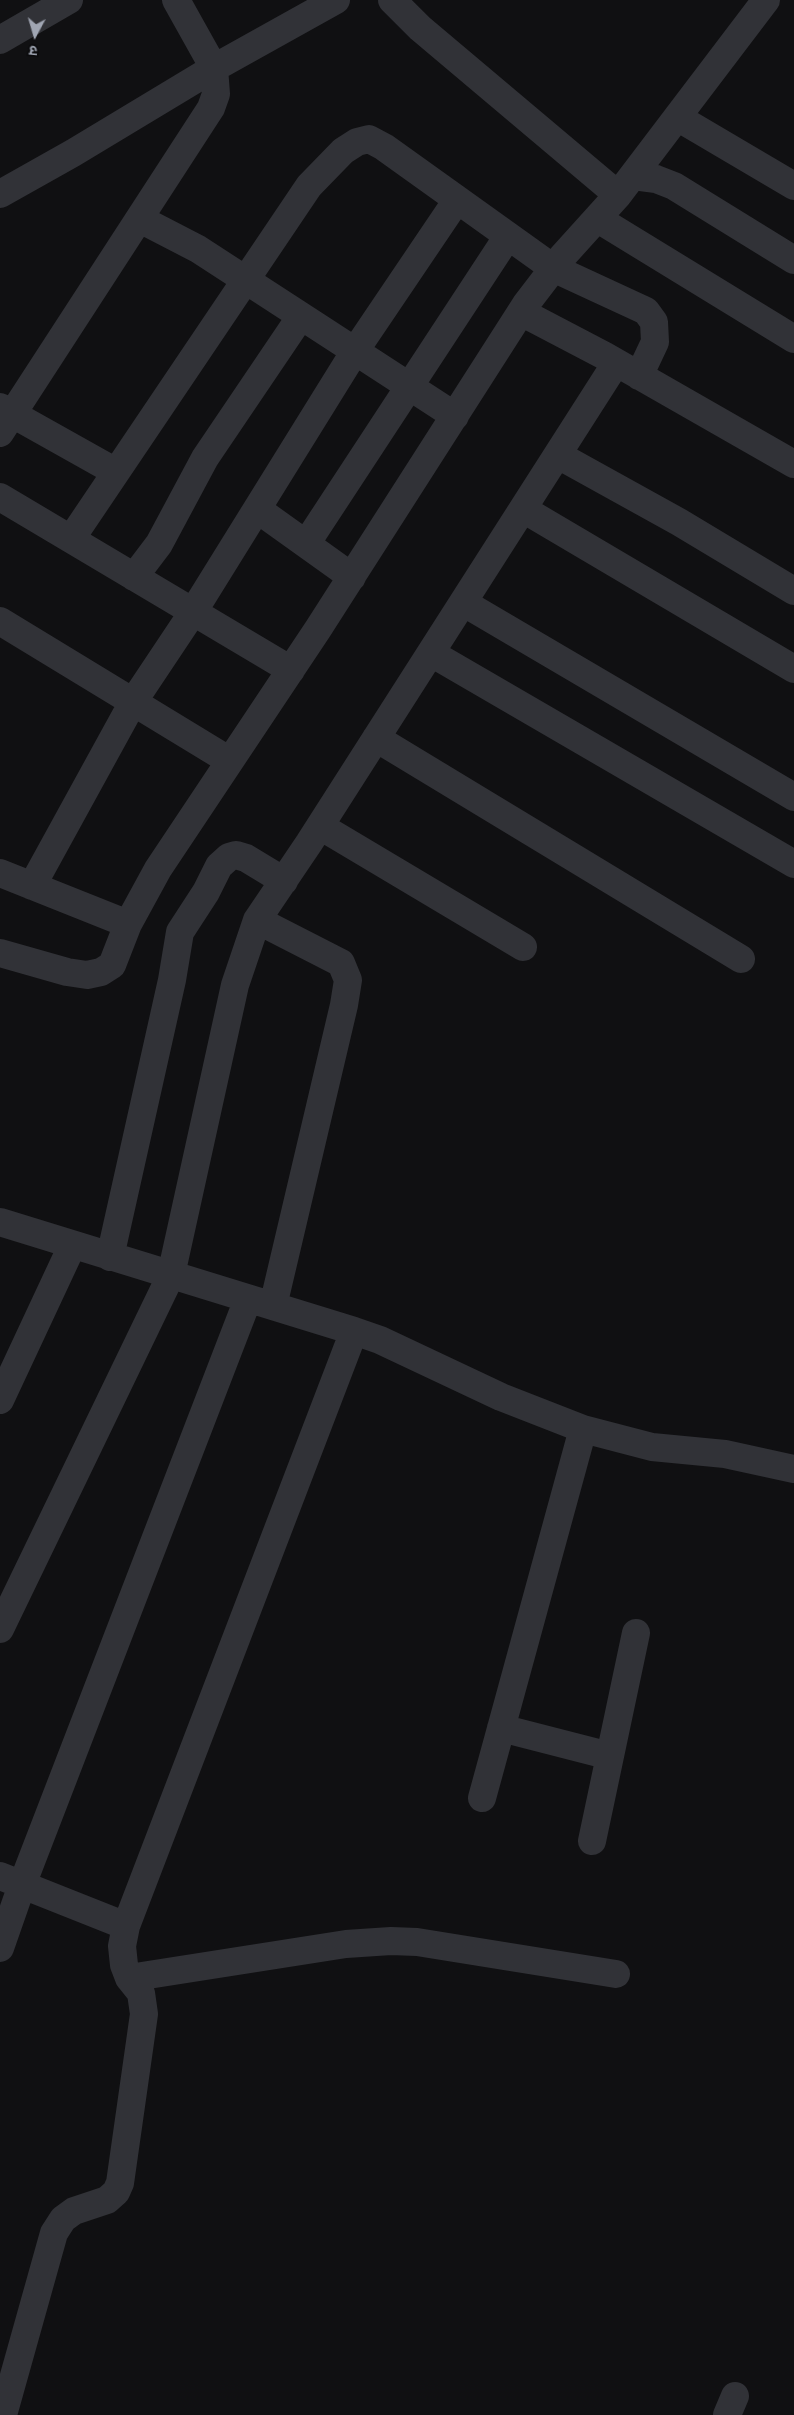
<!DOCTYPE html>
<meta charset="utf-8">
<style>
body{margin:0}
#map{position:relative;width:794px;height:2415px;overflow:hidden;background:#101012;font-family:"Alegreya Sans","Noto Sans Devanagari",sans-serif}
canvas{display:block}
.north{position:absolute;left:10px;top:10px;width:50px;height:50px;-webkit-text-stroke:4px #0b0b0d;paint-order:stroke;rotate:186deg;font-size:14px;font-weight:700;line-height:20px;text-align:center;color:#a0a6b3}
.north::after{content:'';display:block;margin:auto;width:18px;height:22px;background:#a0a6b3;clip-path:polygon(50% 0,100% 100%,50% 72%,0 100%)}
</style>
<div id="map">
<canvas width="794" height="2415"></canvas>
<div class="north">उ</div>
</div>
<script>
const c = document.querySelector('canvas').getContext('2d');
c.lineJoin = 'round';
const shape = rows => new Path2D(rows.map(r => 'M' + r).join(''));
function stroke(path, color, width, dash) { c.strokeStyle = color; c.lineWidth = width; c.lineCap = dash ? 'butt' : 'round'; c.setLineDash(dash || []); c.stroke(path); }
stroke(shape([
 [392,0,420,28,618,195],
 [0,40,69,0],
 [677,117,794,186],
 [633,176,656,179,674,186,794,260],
 [0,194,73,153,214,68,336,0],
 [140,219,198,249,455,416],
 [598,219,794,339],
 [521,312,605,356,794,464],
 [0,407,116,472],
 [0,433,211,108,216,94,214,68,176,0],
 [558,455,679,522,794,591],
 [0,497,291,670],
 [257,509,352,577],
 [523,509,794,669],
 [71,539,309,186,343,151,357,142,369,139,384,147,553,268,646,311,654,322,655,342,639,376],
 [306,544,508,236],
 [134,577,159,544,205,458,301,316],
 [464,603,794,797],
 [0,621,230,761],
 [431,653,794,864],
 [376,738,741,959],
 [320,826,523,947],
 [0,873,128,924],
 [32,886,133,702,193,612,355,351,457,200],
 [257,920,341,963,348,980,344,1005,273,1306],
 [0,953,67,972,87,975,101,972,112,965,128,924,158,869,318,629,526,304,562,257,618,195,766,0],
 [0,1222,354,1331,380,1340,501,1397,583,1429,652,1447,725,1454,794,1469],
 [110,1257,172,980,180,932,206,892,219,866,229,857,236,855,246,858,284,881],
 [0,1400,72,1246],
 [0,1629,171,1275,235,985,257,920,309,843,616,363],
 [501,1728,610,1756],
 [482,1798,583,1429],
 [592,1841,636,1633],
 [0,1876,126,1926],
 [0,1948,22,1885,248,1299],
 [129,1978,346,1944,391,1941,417,1942,616,1974],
 [3,2415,54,2233,63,2219,74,2211,107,2200,116,2192,120,2183,144,2014,141,1993,129,1978,124,1965,122,1946,126,1926,354,1331],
 [727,2415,735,2396]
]), '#313237', 28);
</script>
